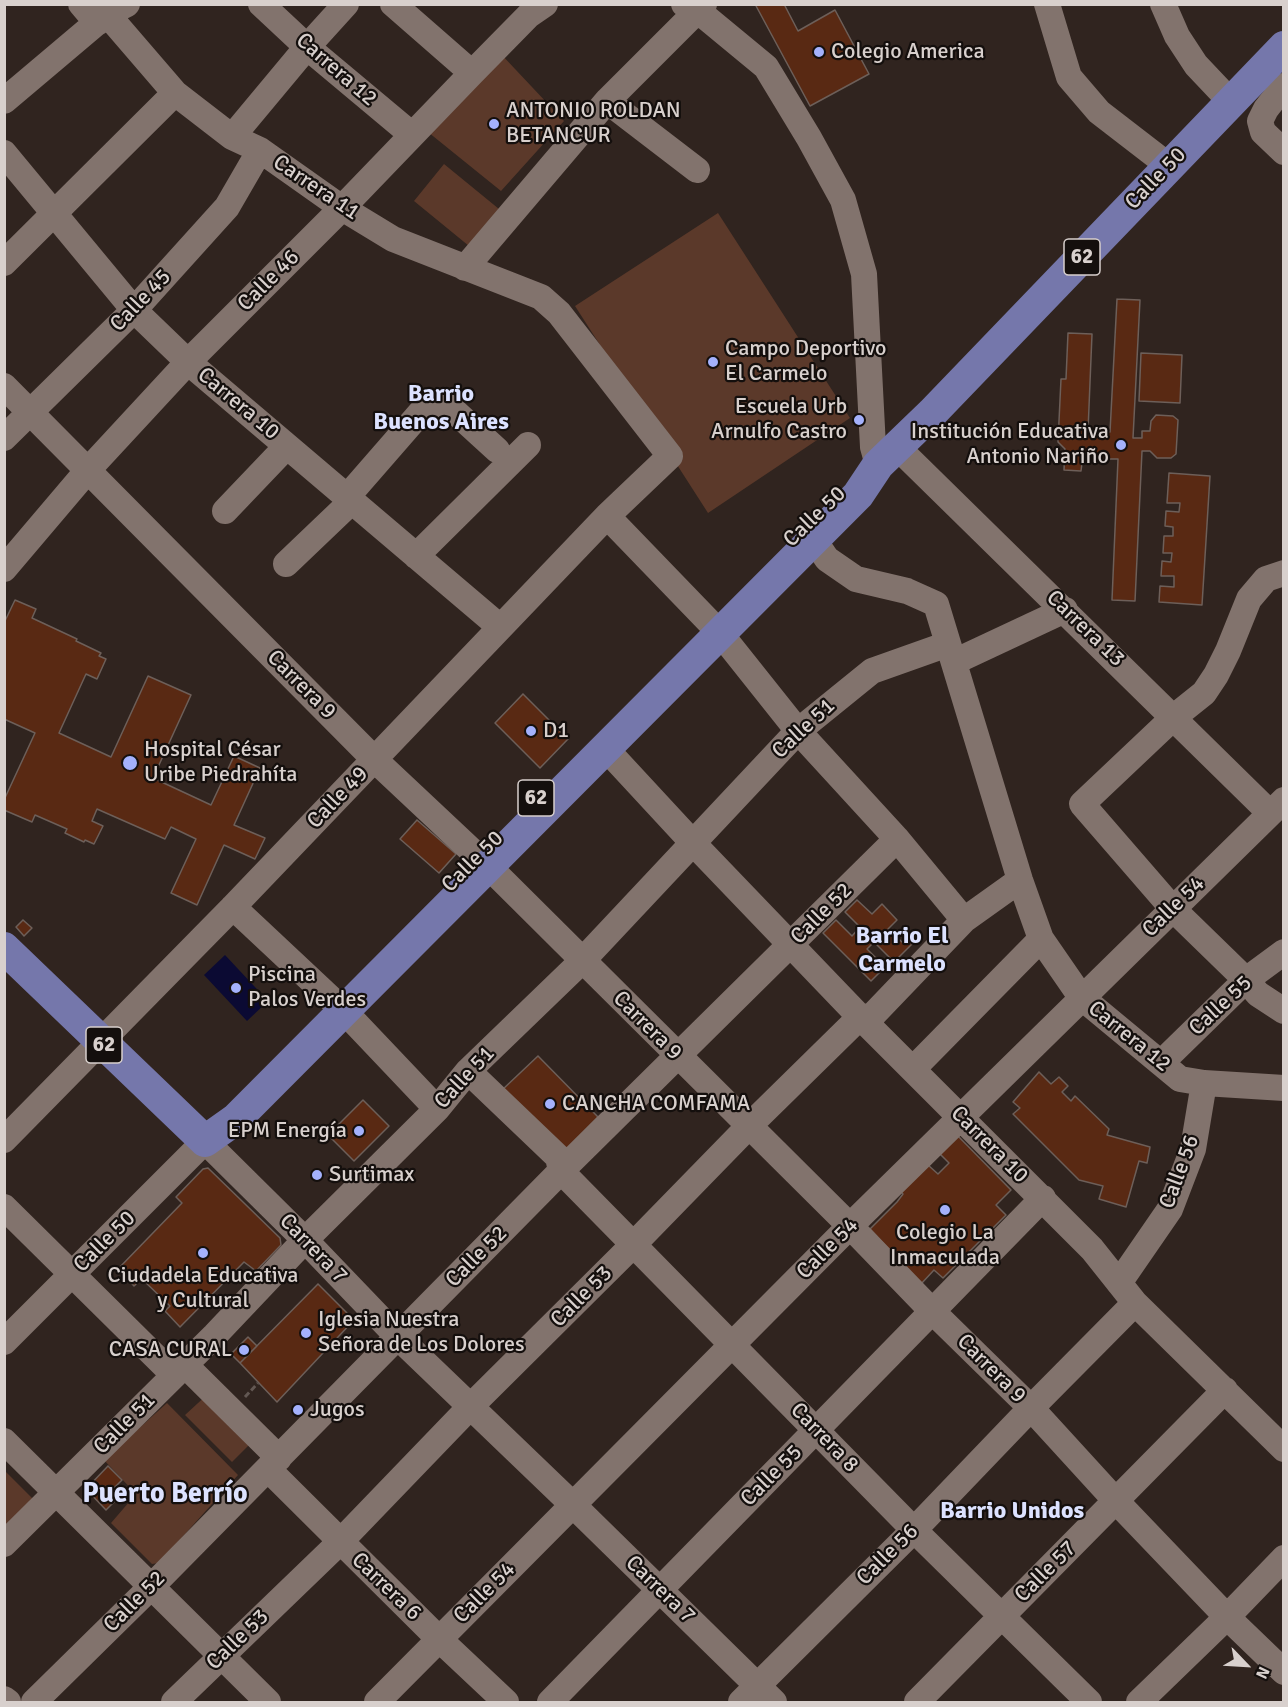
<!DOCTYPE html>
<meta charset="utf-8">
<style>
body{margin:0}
#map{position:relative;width:1288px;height:1707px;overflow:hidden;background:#30241f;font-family:Signika,sans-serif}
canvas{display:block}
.frame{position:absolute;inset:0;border:6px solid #d8d0cd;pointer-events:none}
.north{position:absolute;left:1216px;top:1635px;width:60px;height:60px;-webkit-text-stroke:4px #140f0d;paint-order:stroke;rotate:115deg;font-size:16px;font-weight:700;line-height:24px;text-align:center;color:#d8d0cd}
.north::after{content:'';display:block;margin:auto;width:21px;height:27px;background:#d8d0cd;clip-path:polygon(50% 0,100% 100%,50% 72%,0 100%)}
</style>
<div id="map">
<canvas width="1288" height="1707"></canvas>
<div class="frame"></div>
<div class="north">N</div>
</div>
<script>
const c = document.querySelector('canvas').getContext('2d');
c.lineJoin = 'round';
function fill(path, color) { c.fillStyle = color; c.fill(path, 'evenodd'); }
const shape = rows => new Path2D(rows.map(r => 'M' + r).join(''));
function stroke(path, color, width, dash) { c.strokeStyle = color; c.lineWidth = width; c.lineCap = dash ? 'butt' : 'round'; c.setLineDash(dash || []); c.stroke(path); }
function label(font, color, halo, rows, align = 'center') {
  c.font = font + ' Signika,sans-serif'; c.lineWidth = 4.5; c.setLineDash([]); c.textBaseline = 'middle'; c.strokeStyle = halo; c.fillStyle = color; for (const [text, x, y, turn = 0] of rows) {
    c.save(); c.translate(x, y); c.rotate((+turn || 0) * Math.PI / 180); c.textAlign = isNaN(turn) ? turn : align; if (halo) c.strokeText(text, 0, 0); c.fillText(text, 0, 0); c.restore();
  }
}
fill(shape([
 [500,53,564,121,501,191,423,128],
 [444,164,499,209,469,246,414,201],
 [718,213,850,418,708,513,575,306],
 [210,1392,256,1438,232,1462,185,1415],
 [167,1403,238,1475,159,1563,152,1564,111,1523,136,1494,104,1460],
 [4,1470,34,1500,4,1530]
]), '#5b392a');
fill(shape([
 [225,955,268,1001,247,1021,204,975]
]), '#0b0a33');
const building = shape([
 [755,4,784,4,798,31,835,10,869,74,810,106,755,4],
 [1117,299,1140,300,1133,438,1142,438,1142,431,1150,431,1151,421,1156,415,1173,416,1178,420,1176,454,1171,458,1157,458,1150,451,1142,451,1135,601,1112,600,1118,459,1085,459,1085,463,1082,463,1081,471,1064,470,1065,449,1058,442,1061,379,1066,379,1068,333,1092,334,1088,431,1110,432,1117,299],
 [1141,353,1182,355,1180,403,1139,401,1141,353],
 [1169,473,1210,476,1202,605,1159,602,1160,586,1174,587,1174,576,1161,576,1162,561,1171,562,1172,553,1163,553,1164,536,1173,536,1173,527,1165,526,1166,511,1179,512,1180,503,1167,503,1169,473],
 [15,600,36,609,32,618,77,639,76,641,101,653,99,656,106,659,97,679,86,674,59,733,111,757,148,676,191,695,153,778,211,805,234,756,260,768,234,825,265,838,255,859,224,845,197,905,171,893,196,839,171,827,165,839,97,809,92,821,103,826,94,844,85,840,84,842,65,833,67,829,35,815,32,822,4,810,4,800,35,733,4,719,4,623,15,600],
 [523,694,568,739,540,768,495,723,523,694],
 [417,820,456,854,439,873,400,839,417,820],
 [857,900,872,914,882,904,897,920,888,929,902,942,906,938,912,944,894,962,874,942,867,949,885,967,871,981,823,933,836,920,852,936,860,927,845,912,857,900],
 [23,920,32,928,24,936,16,927,23,920],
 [538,1056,598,1117,564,1152,501,1091,538,1056],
 [1039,1072,1051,1084,1059,1077,1068,1086,1062,1092,1071,1101,1075,1096,1109,1129,1107,1135,1150,1147,1147,1163,1139,1161,1126,1207,1099,1199,1103,1186,1079,1180,1013,1114,1020,1108,1013,1102,1039,1072],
 [363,1100,389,1126,354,1161,328,1135,363,1100],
 [957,1135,1011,1190,996,1205,1006,1215,943,1278,934,1270,921,1284,870,1229,897,1202,903,1194,901,1192,928,1165,938,1174,949,1163,939,1153,957,1135],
 [208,1168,280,1238,281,1245,256,1271,244,1262,180,1327,165,1311,170,1306,142,1279,134,1286,118,1269,182,1203,176,1197,203,1169,208,1168],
 [318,1284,354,1320,277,1402,240,1363,318,1284],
 [248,1337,257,1346,240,1363,231,1354,248,1337],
 [108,1466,122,1480,110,1492,117,1499,106,1510,86,1489,108,1466]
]);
fill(building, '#592913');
stroke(building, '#6d5f59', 1.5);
stroke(shape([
 [245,1397,258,1383]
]), '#635853', 3, [6, 3]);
stroke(shape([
 [81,4,97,23],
 [261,4,307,47,411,134],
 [393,4,472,73],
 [684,4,697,10,766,67,809,138,843,200,864,274,873,447,878,465],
 [1047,4,1069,77,1099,112,1169,166],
 [1163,4,1177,36,1196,65,1231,102],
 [1284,86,1266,109,1260,121,1263,132,1284,152],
 [4,101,107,14,127,4],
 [607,101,697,170],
 [232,137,307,47,346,4],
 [4,153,134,310,188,362,500,627],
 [4,263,175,93],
 [465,268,607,101,704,4],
 [4,386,375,760,489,867,850,1226,932,1311,1031,1408,1116,1501,1227,1617,1284,1672],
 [4,438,134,310,227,207,260,150],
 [897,447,1270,813],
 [347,497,428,404,438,403,451,408,497,450],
 [225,511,287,446],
 [607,516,720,633,798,731,897,839,964,920],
 [814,540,827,559,856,579,907,591,936,604,1020,880,1041,939,1081,997,1180,1079,1204,1083,1284,1088],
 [416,556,528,445],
 [286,564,352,501],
 [4,569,88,470,188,362,342,208,472,73,529,15,545,4],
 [1284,573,1266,579,1249,599,1228,651,1216,675,1204,693,1174,717,1082,804,1173,909,1246,980,1258,994,1284,1011],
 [954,662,1065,610],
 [606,749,693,843,860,1017,1092,1249,1135,1303,1284,1449],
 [233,907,344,1011,437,1109],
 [1162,1062,1246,980,1284,952],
 [913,1069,1041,939],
 [468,1071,558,1157,561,1171,914,1530,1089,1702],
 [4,1140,233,907,607,516,670,456,559,313,541,297,393,239,342,208,260,150,232,137,175,93,107,14,107,4],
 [4,1207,174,1375],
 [1119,1283,1170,1209,1193,1149,1204,1083],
 [4,1342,205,1141,305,1240,398,1337,573,1505,774,1702],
 [185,1365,279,1458],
 [4,1441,268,1702],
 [268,1469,439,1639,506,1702],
 [4,1544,215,1335,305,1240,437,1109,468,1071,582,961,798,731,872,671,948,644],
 [4,1699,8,1702],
 [34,1702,152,1586,561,1171,897,839],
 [174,1702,340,1542,470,1407,633,1245,749,1126,860,1017,872,1016,964,920,1020,880],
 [377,1702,850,1226,1284,800],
 [550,1702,1043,1198],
 [741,1702,914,1530,1031,1408,1135,1303],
 [917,1702,1225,1390],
 [1139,1702,1227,1617,1284,1558]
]), '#82736d', 26);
stroke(shape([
 [4,948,205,1141],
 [205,1141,236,1119,858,495,878,465,932,413,1284,47]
]), '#7577ab', 32);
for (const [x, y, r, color] of [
 [819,52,6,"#a4b1fc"],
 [494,124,6,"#a4b1fc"],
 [713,362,6,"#a4b1fc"],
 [859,420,6,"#a4b1fc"],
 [1121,445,6,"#a4b1fc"],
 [531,731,6,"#a4b1fc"],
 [130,763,8,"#a4b1fc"],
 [236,988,6,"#a4b1fc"],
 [550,1104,6,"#a4b1fc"],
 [359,1131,6,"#a4b1fc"],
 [317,1175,6,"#a4b1fc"],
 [945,1210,6,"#a4b1fc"],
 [203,1253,6,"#a4b1fc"],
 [306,1333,6,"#a4b1fc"],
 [244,1350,6,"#a4b1fc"],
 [298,1410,6,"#a4b1fc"]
]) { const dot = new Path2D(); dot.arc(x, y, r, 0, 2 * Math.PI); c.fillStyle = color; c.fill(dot); stroke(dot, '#140f0d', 2); }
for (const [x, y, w] of [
 [1082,257,36],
 [536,798,36],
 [104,1045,36]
]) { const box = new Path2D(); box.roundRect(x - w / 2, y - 18, w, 36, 4.5); c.fillStyle = '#140f0d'; c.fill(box); stroke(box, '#d8d0cd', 1.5); }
label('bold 21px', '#d8d0cd', null, [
 ["62",1082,257],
 ["62",536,798],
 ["62",104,1045]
]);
label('22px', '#d8d0cd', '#140f0d', [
 ["Colegio America",831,52],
 ["ANTONIO ROLDAN",506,111],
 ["BETANCUR",506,136],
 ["Campo Deportivo",725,349],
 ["El Carmelo",725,374],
 ["Escuela Urb",847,407,"right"],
 ["Arnulfo Castro",847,432,"right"],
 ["Institución Educativa",1109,432,"right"],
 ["Antonio Nariño",1109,457,"right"],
 ["D1",543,731],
 ["Hospital César",144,750],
 ["Uribe Piedrahíta",144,775],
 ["Piscina",248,975],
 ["Palos Verdes",248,1000],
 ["CANCHA COMFAMA",562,1104],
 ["EPM Energía",347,1131,"right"],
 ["Surtimax",329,1175],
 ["Colegio La",945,1233,"center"],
 ["Inmaculada",945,1258,"center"],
 ["Ciudadela Educativa",203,1276,"center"],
 ["y Cultural",203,1301,"center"],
 ["Iglesia Nuestra",318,1320],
 ["Señora de Los Dolores",318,1345],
 ["CASA CURAL",232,1350,"right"],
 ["Jugos",310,1410]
], 'left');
label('22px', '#d8d0cd', '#140f0d', [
 ["Carrera 12",336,70,41],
 ["Calle 50",1156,179,-46],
 ["Carrera 11",316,188,34],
 ["Calle 46",269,281,-45],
 ["Calle 45",141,301,-46],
 ["Carrera 10",238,404,40],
 ["Calle 50",815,517,-44],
 ["Carrera 13",1085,629,44],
 ["Carrera 9",301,685,45],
 ["Calle 51",804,729,-43],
 ["Calle 49",338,798,-46],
 ["Calle 50",473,862,-45],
 ["Calle 54",1174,907,-44],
 ["Calle 52",822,914,-45],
 ["Calle 55",1221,1006,-43],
 ["Carrera 9",647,1026,45],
 ["Carrera 12",1129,1037,39],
 ["Calle 51",465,1078,-47],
 ["Carrera 10",989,1145,45],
 ["Calle 56",1180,1172,-70],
 ["Calle 50",105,1242,-45],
 ["Carrera 7",313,1249,46],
 ["Calle 54",828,1249,-45],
 ["Calle 52",477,1257,-45],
 ["Calle 53",582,1297,-45],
 ["Carrera 9",991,1369,45],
 ["Calle 51",125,1424,-45],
 ["Carrera 8",824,1438,46],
 ["Calle 55",772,1476,-45],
 ["Calle 56",888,1555,-45],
 ["Calle 57",1046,1572,-45],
 ["Carrera 6",386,1587,44],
 ["Carrera 7",660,1590,44],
 ["Calle 54",485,1593,-45],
 ["Calle 52",135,1602,-45],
 ["Calle 53",238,1640,-44]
]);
label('bold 24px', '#dce2ff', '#140f0d', [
 ["Barrio",441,395],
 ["Buenos Aires",441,423],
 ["Barrio El",902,937],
 ["Carmelo",902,965],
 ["Barrio Unidos",1012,1512]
]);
label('bold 28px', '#dce2ff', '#140f0d', [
 ["Puerto Berrío",165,1495]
]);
</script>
